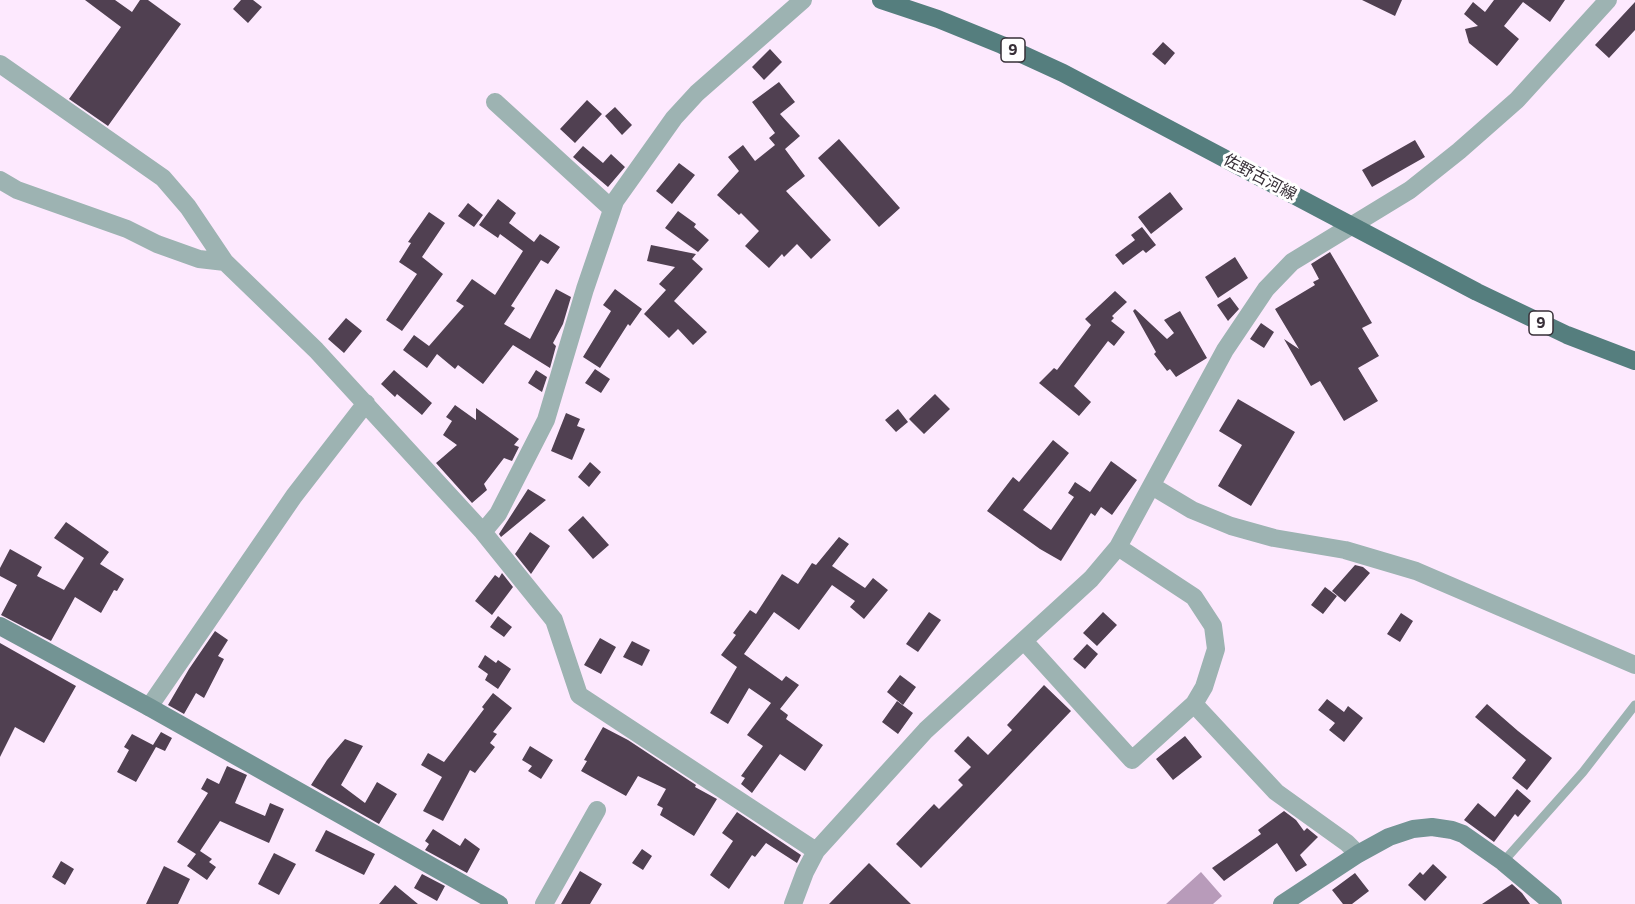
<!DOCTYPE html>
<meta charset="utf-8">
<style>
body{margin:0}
canvas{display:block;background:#fde9fe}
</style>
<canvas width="1635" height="904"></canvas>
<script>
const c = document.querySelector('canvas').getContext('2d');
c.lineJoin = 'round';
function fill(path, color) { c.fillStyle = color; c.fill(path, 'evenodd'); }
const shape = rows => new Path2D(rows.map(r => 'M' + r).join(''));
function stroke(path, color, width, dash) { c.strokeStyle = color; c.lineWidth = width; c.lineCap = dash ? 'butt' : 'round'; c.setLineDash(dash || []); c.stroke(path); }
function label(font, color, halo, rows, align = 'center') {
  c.font = font + ' Commissioner,"Noto Sans JP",sans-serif'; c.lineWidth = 6; c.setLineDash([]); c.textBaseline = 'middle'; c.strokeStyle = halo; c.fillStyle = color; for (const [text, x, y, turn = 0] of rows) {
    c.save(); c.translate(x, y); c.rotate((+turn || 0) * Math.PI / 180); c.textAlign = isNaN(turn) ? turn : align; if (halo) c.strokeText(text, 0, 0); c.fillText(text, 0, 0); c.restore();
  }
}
fill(shape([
 [1201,872,1222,896,1213,904,1166,904]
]), '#b89bba');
fill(shape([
 [85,0,115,0,132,12,140,0,148,0,181,24,108,126,69,99,121,27],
 [241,0,253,0,262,7,248,23,233,9],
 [1362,0,1402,0,1395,16],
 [1494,0,1565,0,1550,22,1523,2,1504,26,1519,39,1497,66,1469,43,1465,29,1478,26,1464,14,1473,2,1485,12],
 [1635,2,1635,30,1609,58,1595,45],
 [1163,42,1175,53,1165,65,1152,54],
 [770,49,782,62,764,80,752,67],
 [779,82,795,102,780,114,800,136,785,149,805,176,786,191,831,240,811,259,797,244,784,257,782,254,769,268,745,246,759,231,741,213,739,215,717,195,739,171,728,157,743,145,755,161,775,145,769,138,775,133,752,102],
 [587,100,602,114,575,143,560,129],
 [615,107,632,125,622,135,605,116],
 [839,139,900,208,879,227,818,158],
 [1415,140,1425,157,1372,187,1362,170],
 [583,146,603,163,611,154,625,167,608,187,573,157],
 [679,163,695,175,672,204,656,191],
 [1170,192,1183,209,1151,234,1138,217],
 [498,199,516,213,509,223,534,242,540,234,560,247,548,264,541,260,511,306,515,308,504,324,530,339,556,289,571,297,563,324,553,343,556,346,550,368,513,345,483,384,458,365,455,369,437,354,427,368,403,350,414,335,429,346,464,306,456,301,472,279,495,295,523,251,500,234,498,238,479,225],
 [468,203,483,215,474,227,458,216],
 [678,211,696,224,694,227,709,240,698,252,665,228],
 [429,212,445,223,422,257,443,274,402,331,386,320,417,274,399,262,411,243,408,242],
 [1142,227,1156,245,1146,253,1143,250,1123,265,1115,255,1135,240,1131,235],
 [651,245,696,254,692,259,703,269,674,301,707,332,693,345,678,329,669,338,644,314,666,290,659,284,675,267,647,261],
 [1330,252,1372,323,1362,328,1379,356,1358,368,1378,401,1344,421,1320,381,1311,386,1284,339,1299,349,1275,309,1315,285,1313,282,1319,279,1311,264],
 [1235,257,1248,278,1218,298,1205,277],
 [615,289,642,309,630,326,628,324,600,368,583,357,611,311,603,305],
 [1115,291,1127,302,1112,316,1114,318,1111,321,1125,332,1114,346,1108,341,1074,386,1091,402,1079,416,1039,383,1054,368,1057,370,1091,325,1085,319],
 [1230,297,1239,309,1228,321,1217,305],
 [1135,309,1167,339,1174,333,1164,320,1180,311,1207,358,1176,377,1170,369,1167,371,1154,354,1156,352,1133,311],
 [346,318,362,331,344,353,328,339],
 [1261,323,1274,332,1264,348,1250,339],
 [595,369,610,379,601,393,585,383],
 [394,370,432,403,422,415,397,394,395,397,381,384],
 [536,370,547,377,542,392,528,383],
 [935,394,950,409,924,434,909,419],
 [1238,399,1295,432,1251,506,1218,486,1242,445,1219,431],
 [455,405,476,420,476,408,519,439,514,445,519,447,512,461,504,458,484,484,487,490,472,503,436,463,457,445,443,435,452,421,446,417],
 [898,409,908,422,896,432,885,420],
 [566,413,580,419,577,426,585,429,572,460,551,451],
 [1053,440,1069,453,1023,510,1051,530,1074,497,1068,493,1075,482,1090,492,1111,461,1137,480,1112,515,1101,507,1095,516,1091,513,1061,561,1040,549,987,511,1013,477,1019,482],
 [590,462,601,472,589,487,578,477],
 [528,489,546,500,501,537,499,534],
 [583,516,609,545,593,559,568,530],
 [66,522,109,552,100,564,124,579,117,591,114,590,101,613,75,597,51,641,1,615,17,585,0,576,0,568,10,549,42,567,37,576,64,590,84,558,54,538],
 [530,532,550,546,531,574,515,554],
 [839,537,849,544,832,566,865,588,873,578,888,590,864,619,850,607,855,601,832,585,799,630,774,612,744,654,782,681,786,676,799,685,780,709,788,715,786,719,823,745,805,771,780,754,752,793,741,784,745,778,741,776,763,746,747,735,771,703,749,688,728,724,710,713,737,667,721,655,736,635,733,633,750,610,756,614,782,574,798,584,812,563,816,565],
 [1355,565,1363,567,1370,573,1345,602,1332,591],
 [502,573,513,587,492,615,475,601,495,575,499,578],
 [1325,587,1337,596,1323,614,1311,605],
 [929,612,941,620,918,652,906,644],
 [1103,612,1117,625,1097,646,1083,633],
 [1401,613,1413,621,1400,642,1387,634],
 [498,616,512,627,504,637,490,627],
 [215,631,228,640,218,656,224,659,204,698,196,693,184,714,168,705,189,669],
 [600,638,616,647,601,674,584,665],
 [632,641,650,650,642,666,623,657],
 [0,643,76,686,44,743,15,727,0,757],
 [1087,644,1098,654,1085,669,1073,659],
 [485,655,496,663,498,660,511,669,498,689,485,680,488,674,478,667],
 [900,675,916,687,903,705,887,692],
 [1044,685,1071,711,921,868,896,844,934,804,939,809,963,785,958,780,971,767,954,751,968,736,988,755,1012,730,1007,725],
 [493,693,512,708,493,732,497,734,490,743,495,747,475,773,470,770,443,821,423,811,442,777,421,765,428,753,444,762,484,709,482,707],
 [1327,699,1344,712,1348,706,1363,718,1344,742,1329,730,1335,723,1318,710],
 [897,701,913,713,898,734,882,722],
 [1487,704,1518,731,1552,758,1527,790,1512,778,1526,760,1475,717],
 [603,727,628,740,696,785,695,787,717,799,694,836,660,815,663,808,657,805,666,789,638,776,626,796,581,771,587,761,584,760],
 [161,732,172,738,165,751,156,747,136,782,117,772,129,750,124,747,132,734,153,745],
 [1185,736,1202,757,1173,780,1156,759],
 [345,739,363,746,341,785,365,803,377,782,397,794,379,824,311,785,327,760],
 [530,746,553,760,541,779,528,771,532,766,522,760],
 [227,766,247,775,235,803,265,816,270,803,284,809,269,843,220,821,200,851,212,859,209,862,216,867,207,880,187,866,196,854,177,842,208,793,201,789,207,778,219,784],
 [1517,789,1531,801,1518,817,1515,814,1494,842,1464,820,1478,803,1495,817],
 [1284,811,1296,820,1304,831,1307,828,1318,837,1300,855,1307,865,1296,872,1277,843,1224,881,1212,868,1261,834,1258,830],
 [737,812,801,855,797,863,766,843,755,857,752,855,729,889,710,875,733,841,722,833],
 [433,829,460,846,465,838,480,849,467,873,425,850,429,844,425,841],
 [326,830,375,854,364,875,315,851],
 [642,849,652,856,643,870,632,863],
 [274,853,296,864,279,895,258,884],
 [61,861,74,869,65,885,52,877],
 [869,863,911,904,829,904],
 [1433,864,1447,877,1425,901,1408,885,1420,872,1423,875],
 [164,866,190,879,178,904,146,904],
 [580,871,602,884,590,904,561,904],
 [1355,873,1369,891,1352,904,1343,904,1332,890],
 [422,874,445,886,437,901,414,888],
 [1512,884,1522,893,1530,904,1482,904],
 [395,885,418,904,379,904]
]), '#504051');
stroke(shape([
 [1503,862,1583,772,1635,705]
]), '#9db3b2', 9);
stroke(shape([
 [0,64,163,178,188,207,225,262,316,350,483,532,554,620,579,695,816,851],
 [495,102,612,209],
 [0,180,17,190,127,229,157,244,199,259,225,262],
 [1152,486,1192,510,1231,526,1274,538,1345,550,1416,571,1635,665],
 [483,532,498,514,546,420,585,289,615,201,674,118,697,93,803,0],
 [1024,641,1132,760,1194,704,1204,687,1216,649,1213,626,1194,597,1118,547],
 [1194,704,1276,792,1347,843,1358,854],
 [149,707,294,496,366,403],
 [544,904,597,810],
 [793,904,805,872,816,851,926,730,1091,579,1118,547,1225,350,1266,289,1292,262,1410,190,1459,151,1517,100,1608,0]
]), '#9db3b2', 18);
stroke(shape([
 [0,626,149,707,499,904],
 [1282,904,1358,854,1389,837,1413,829,1432,827,1452,830,1463,834,1503,862,1553,904]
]), '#739494', 18);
stroke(shape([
 [881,0,938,19,1002,45,1063,73,1477,292,1567,335,1635,361]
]), '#557e7e', 18);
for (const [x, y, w] of [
 [1013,50,24],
 [1541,323,24]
]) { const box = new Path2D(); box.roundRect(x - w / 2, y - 12, w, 24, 4.5); c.fillStyle = '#fff'; c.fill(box); stroke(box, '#372f37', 1.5); }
label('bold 15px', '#372f37', null, [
 ["9",1013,50],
 ["9",1541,323]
]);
label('16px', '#372f37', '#fff', [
 ["佐野古河線",1260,177,28]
]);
</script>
